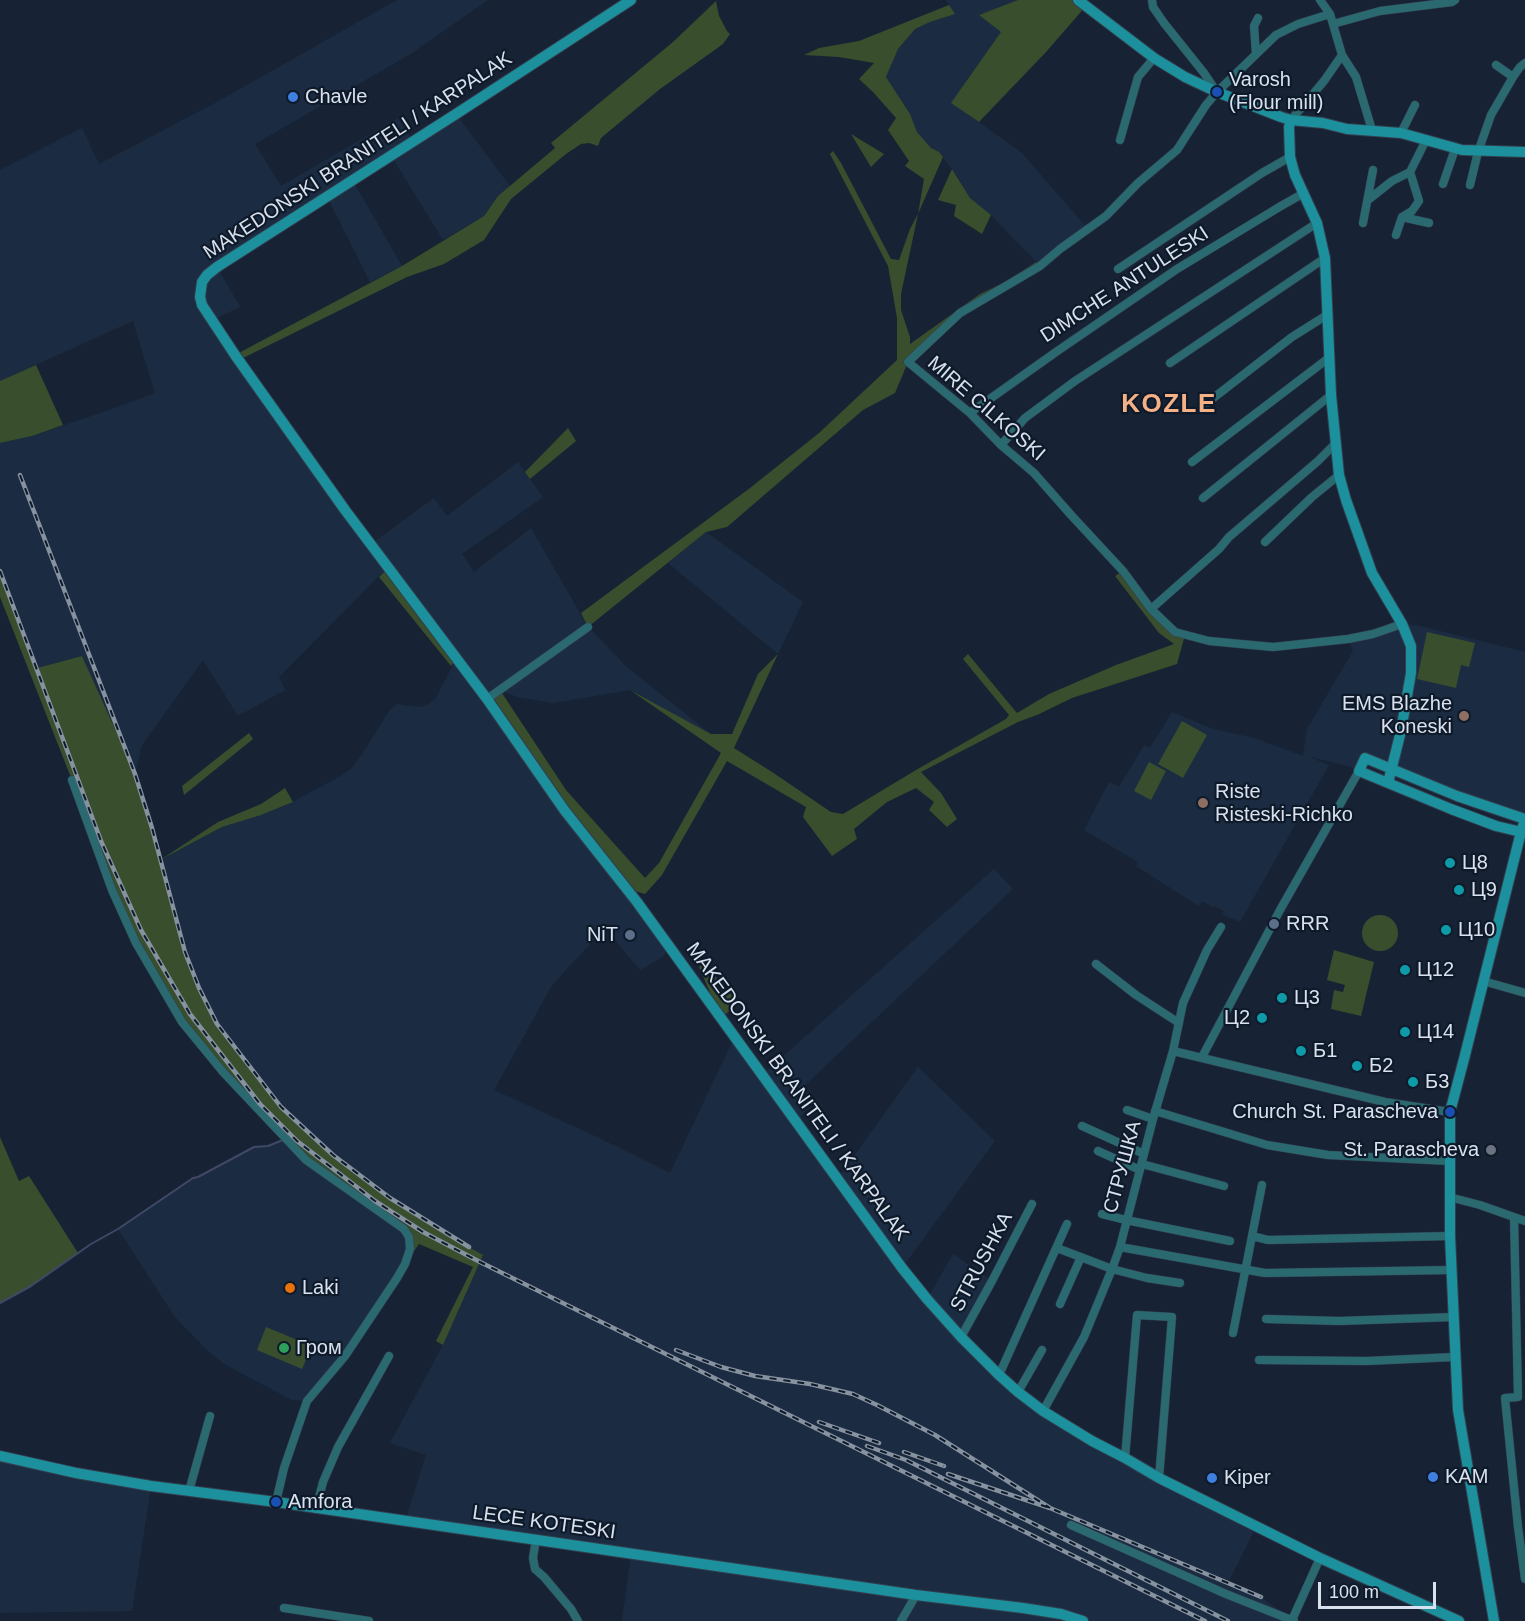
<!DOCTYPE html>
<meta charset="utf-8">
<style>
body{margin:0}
#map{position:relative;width:1525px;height:1621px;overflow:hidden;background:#172334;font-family:Helvetica,sans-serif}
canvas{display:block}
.scale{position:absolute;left:1318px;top:1582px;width:118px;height:27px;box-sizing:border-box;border:3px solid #d8e1ed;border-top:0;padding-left:8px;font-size:18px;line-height:21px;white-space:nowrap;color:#d8e1ed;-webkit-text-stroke:4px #0e1a2a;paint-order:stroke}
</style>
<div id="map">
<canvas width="1525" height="1621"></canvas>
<div class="scale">100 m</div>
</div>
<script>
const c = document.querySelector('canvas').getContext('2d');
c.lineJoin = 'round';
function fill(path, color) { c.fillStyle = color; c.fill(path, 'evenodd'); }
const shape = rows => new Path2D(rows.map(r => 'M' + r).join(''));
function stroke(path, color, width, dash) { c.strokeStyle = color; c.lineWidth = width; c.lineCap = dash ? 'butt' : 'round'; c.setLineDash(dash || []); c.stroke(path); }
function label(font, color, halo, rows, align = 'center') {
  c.font = font + ' Helvetica,sans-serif'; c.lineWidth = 4.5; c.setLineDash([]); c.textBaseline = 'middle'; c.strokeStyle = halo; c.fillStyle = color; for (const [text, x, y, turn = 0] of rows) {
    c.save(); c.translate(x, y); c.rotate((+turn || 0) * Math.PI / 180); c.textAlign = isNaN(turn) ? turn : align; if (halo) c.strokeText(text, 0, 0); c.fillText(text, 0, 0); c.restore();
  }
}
fill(shape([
 [397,0,488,0,409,55,255,144,281,186,398,118,413,141,456,114,510,186,498,196,484,216,443,240,392,157,353,181,402,266,370,282,327,197,217,267,240,307,213,320,371,544,434,498,447,516,518,462,543,497,462,554,474,572,531,528,588,627,628,668,711,734,630,690,553,703,517,697,500,690,487,698,667,944,664,956,640,970,605,928,552,985,494,1090,595,1136,670,1173,735,1036,762,1075,994,869,1013,889,803,1087,813,1101,796,1123,838,1178,918,1067,995,1141,902,1268,927,1299,953,1254,992,1281,961,1337,1043,1411,1256,1527,1228,1583,1261,1597,1294,1621,622,1621,631,1554,405,1521,426,1455,390,1443,443,1345,483,1255,390,1198,361,1177,333,1155,281,1107,217,1024,199,988,185,952,160,860,222,827,285,806,339,777,351,769,361,756,389,711,397,704,420,707,429,704,436,698,456,659,387,568,279,677,285,690,238,716,203,660,142,745,135,774,82,656,37,668,0,571,0,443,32,436,109,410,155,393,133,321,0,381,0,170,82,128,99,164,217,102],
 [946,0,1018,0,980,15,1002,32,952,103,1022,153,1088,229,1040,266,991,215,970,198,956,174,939,152,931,148,917,132,910,114,886,77,898,49,915,29,930,22,954,14],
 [706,532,803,602,778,654,668,563],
 [1402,624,1420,626,1525,652,1525,819,1366,758,1359,771,1351,767,1307,756,1329,765,1240,922,1222,914,1224,911,1215,906,1214,908,1202,901,1199,906,1136,866,1138,862,1084,830,1109,782,1119,787,1144,745,1150,748,1172,712,1213,729,1254,738,1303,756,1307,729,1353,651,1348,639],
 [286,1139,404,1229,410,1249,377,1310,307,1401,292,1400,224,1364,205,1348,175,1317,118,1229,193,1178,198,1177,254,1147,268,1146],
 [0,1456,151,1486,132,1611,0,1613]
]), '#1b2c42');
fill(shape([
 [1018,0,1078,0,1086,6,1046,52,979,122,951,103,1001,32,979,15],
 [716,1,719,16,727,31,730,34,723,44,660,89,601,138,598,146,589,143,581,144,566,154,511,199,484,240,444,264,407,277,239,360,235,355,402,266,484,216,498,196,555,148,551,143,673,42],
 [949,5,955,14,930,22,915,29,898,49,886,77,910,114,917,132,931,148,939,152,943,157,918,214,901,294,901,310,910,337,910,344,980,294,1007,281,1036,262,1040,266,960,313,908,362,895,393,863,410,727,527,706,532,588,627,581,613,750,488,819,433,897,360,897,318,888,266,830,154,833,151,841,163,891,259,899,260,910,229,918,214,924,179,905,166,909,161,888,130,896,118,873,92,859,79,874,63,839,57,804,55,819,48,859,41],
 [851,134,884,154,871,167],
 [952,169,970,198,991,215,982,234,954,216,956,205,938,200],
 [36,365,63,425,32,436,0,443,0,381],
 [568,428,576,441,530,479,525,472],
 [388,568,456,659,451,666,379,577],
 [0,571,37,668,82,656,135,773,160,860,218,822,261,804,285,788,293,802,261,815,222,827,160,860,185,952,199,988,217,1024,281,1107,333,1155,361,1177,390,1198,455,1239,483,1255,443,1345,436,1341,473,1267,419,1244,405,1264,409,1237,306,1160,182,1022,136,943,0,597],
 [1123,571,1151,609,1185,635,1177,664,1072,698,1037,715,1018,722,921,772,941,793,957,819,947,827,929,810,934,802,916,788,887,802,854,829,857,839,832,856,803,817,806,807,727,761,662,875,645,894,628,889,487,699,500,690,566,790,645,878,659,863,721,753,630,690,711,734,732,734,758,674,778,654,734,748,772,772,831,812,843,814,916,770,1006,719,1009,715,963,659,968,654,1017,713,1049,694,1116,665,1174,644,1159,633,1115,576],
 [1427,632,1475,643,1469,667,1461,665,1456,688,1417,679],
 [1182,721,1207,735,1183,778,1158,764],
 [249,733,253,739,184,795,182,786],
 [1149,762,1166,771,1151,800,1134,791],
 '1362 933a18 18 0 1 1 36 0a18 18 0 1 1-36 0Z',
 [1334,950,1374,962,1361,1016,1331,1009,1334,990,1343,992,1345,985,1327,980],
 [703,963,739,1003,721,1018,699,967],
 [0,1137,19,1181,29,1176,78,1253,31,1286,0,1303],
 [266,1327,312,1346,302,1369,257,1350]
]), '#394e2c');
stroke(shape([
 [0,1303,31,1286,91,1244,118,1229,193,1178,198,1177,254,1147,268,1146,283,1140]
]), '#414867', 2);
const street = shape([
 [1152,0,1153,7,1164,23,1204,73,1216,91],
 [1320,0,1330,14,1342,55,1356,77,1372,130],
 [1330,14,1298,24,1276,35,1217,92,1206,105,1177,150,1138,183,1106,216,1060,249,1040,266,960,313,908,362,970,413,1001,445,1034,473,1071,515,1123,571,1151,609,1175,632,1209,641,1273,647,1348,639,1373,634,1402,624],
 [1333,24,1380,11,1452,2,1455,0],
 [1256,54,1254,26,1258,18],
 [1496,65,1513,77],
 [1291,120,1324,81,1342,55],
 [1401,133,1415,105],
 [1120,140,1138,77,1154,58],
 [1443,184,1455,149],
 [1470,185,1478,152,1491,115,1513,77,1520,67,1525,63],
 [1368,200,1392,181,1410,172,1426,140],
 [1402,217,1429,223],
 [1363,223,1373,170],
 [1396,235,1402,217,1412,211,1419,201,1410,172],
 [1118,269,1262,173,1290,157],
 [1170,363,1325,258],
 [1203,406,1292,337,1327,315],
 [970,413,1056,352,1177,269,1281,206,1304,193],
 [1001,445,1025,418,1075,381,1317,223],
 [1192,462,1330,357],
 [1203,498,1331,395],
 [1265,542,1312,497,1339,475],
 [1151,609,1219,549,1229,537,1318,461,1335,444],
 [487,699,588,627],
 [72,780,112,890,136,943,182,1022,223,1072,306,1160,404,1229,409,1237,410,1249,405,1264,397,1278,345,1356,307,1401,284,1468,276,1502],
 [1096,964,1136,995,1179,1023],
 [1483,981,1525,993],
 [1173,1051,1385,1102,1450,1112],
 [1202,1057,1280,910,1359,771],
 [1127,1110,1153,1119],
 [1155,1111,1267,1145,1328,1155,1450,1161],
 [1082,1126,1144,1154],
 [1098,1151,1140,1170],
 [1142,1164,1224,1186],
 [1449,1197,1480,1205,1525,1221],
 [1102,1214,1126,1220,1230,1241],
 [1514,1217,1518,1397,1505,1398,1518,1527,1525,1579],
 [1252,1236,1268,1240,1450,1236],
 [1120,1247,1265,1273,1452,1270],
 [1057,1248,1112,1269,1147,1278,1180,1283],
 [1060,1304,1081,1257],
 [1266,1319,1339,1321,1454,1317],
 [1233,1333,1262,1185],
 [961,1337,992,1281,1032,1204],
 [1259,1360,1367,1361,1454,1357],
 [999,1375,1067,1224],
 [1018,1392,1042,1350],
 [1043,1411,1084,1337,1112,1269,1120,1247,1153,1119,1173,1051,1183,1003,1207,950,1221,927],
 [1125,1458,1137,1315,1172,1317,1159,1478],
 [189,1491,210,1416],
 [316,1509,323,1482,338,1447,389,1356],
 [1071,1525,1226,1594,1294,1621],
 [536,1539,533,1558,535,1569,544,1577,571,1609,578,1621],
 [284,1608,369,1621],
 [1292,1620,1320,1558],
 [901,1621,916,1595]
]);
const secondary = shape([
 [631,0,456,114,217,267,207,275,202,282,200,297,202,305,235,355,345,510,487,699,565,811,637,902,902,1268,927,1299,961,1337,999,1375,1018,1392,1043,1411,1092,1441,1125,1458,1159,1478,1320,1558,1459,1621],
 [1078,0,1154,58,1185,77,1217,92,1281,117,1291,120,1323,123,1347,129,1401,133,1462,150,1525,152],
 [1291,120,1289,127,1290,157,1295,175,1317,223,1325,258,1331,395,1339,475,1346,500,1372,573,1402,624,1411,646,1411,673,1401,731,1388,783],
 [1525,819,1457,796,1365,758,1359,771,1451,809,1496,826,1525,833],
 [0,1456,76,1473,151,1486,276,1502,916,1595,1023,1608,1061,1614,1083,1621],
 [1494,1621,1458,1410,1450,1236,1450,1112,1464,1059,1521,832,1525,820]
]);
stroke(street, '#323e4e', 9);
stroke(secondary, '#323e4e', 12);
stroke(street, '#2b6970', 8);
stroke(secondary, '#1c909c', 10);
const rail = shape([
 [20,475,135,774,152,828,185,952,199,988,217,1024,281,1107,333,1155,390,1198,469,1247],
 [0,571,101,841,141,930,190,1014,260,1104,297,1141,375,1201,423,1232,480,1262,1205,1621],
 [676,1350,721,1367,755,1376,810,1384,853,1394,877,1405,935,1435,1050,1508],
 [819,1422,879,1443],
 [867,1446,906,1460,1228,1621],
 [904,1452,944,1466],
 [948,1474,1050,1508,1261,1597]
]);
stroke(rail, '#8792a0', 4.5);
stroke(rail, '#0e1a2a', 2, [7]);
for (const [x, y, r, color] of [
 [1217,92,6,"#1a4fb4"],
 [293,97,6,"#3f7fe0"],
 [1464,716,6,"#8d6e63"],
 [1203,803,6,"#8d6e63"],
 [1450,863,6,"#0f9aa8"],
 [1459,890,6,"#0f9aa8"],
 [1274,924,6,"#5c6f8a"],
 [1446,930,6,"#0f9aa8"],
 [630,935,6,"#5c6f8a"],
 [1405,970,6,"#0f9aa8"],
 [1282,998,6,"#0f9aa8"],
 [1262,1018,6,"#0f9aa8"],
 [1405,1032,6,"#0f9aa8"],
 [1301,1051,6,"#0f9aa8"],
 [1357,1066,6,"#0f9aa8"],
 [1413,1082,6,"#0f9aa8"],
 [1450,1112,6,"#1a4fb4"],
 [1491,1150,6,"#6b7280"],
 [290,1288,6,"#e8710a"],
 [284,1348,6,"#2e9e5b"],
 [1433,1477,6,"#3f7fe0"],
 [1212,1478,6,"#3f7fe0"],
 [276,1502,6,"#1a4fb4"]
]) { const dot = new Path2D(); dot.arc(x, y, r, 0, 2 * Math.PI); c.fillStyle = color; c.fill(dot); stroke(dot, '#0e1a2a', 2); }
label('20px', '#d8e1ed', '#0e1a2a', [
 ["Varosh",1229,80],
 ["(Flour mill)",1229,103],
 ["Chavle",305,97],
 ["EMS Blazhe",1452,704,"right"],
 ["Koneski",1452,727,"right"],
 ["Riste",1215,792],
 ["Risteski-Richko",1215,815],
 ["Ц8",1462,863],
 ["Ц9",1471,890],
 ["RRR",1286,924],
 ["Ц10",1458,930],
 ["NiT",618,935,"right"],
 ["Ц12",1417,970],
 ["Ц3",1294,998],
 ["Ц2",1250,1018,"right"],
 ["Ц14",1417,1032],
 ["Б1",1313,1051],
 ["Б2",1369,1066],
 ["Б3",1425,1082],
 ["Church St. Parascheva",1438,1112,"right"],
 ["St. Parascheva",1479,1150,"right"],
 ["Laki",302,1288],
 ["Гром",296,1348],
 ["KAM",1445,1477],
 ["Kiper",1224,1478],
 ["Amfora",288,1502]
], 'left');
label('20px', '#d8e1ed', '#0e1a2a', [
 ["MAKEDONSKI BRANITELI / KARPALAK",358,156,-33],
 ["DIMCHE ANTULESKI",1125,285,-33],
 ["MIRE CILKOSKI",986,409,41],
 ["MAKEDONSKI BRANITELI / KARPALAK",797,1092,54],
 ["СТРУШКА",1123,1167,-75],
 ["STRUSHKA",982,1262,-62],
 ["LECE KOTESKI",544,1523,8]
]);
c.letterSpacing = '1.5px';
label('bold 26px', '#f6b086', '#0e1a2a', [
 ["KOZLE",1169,405]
]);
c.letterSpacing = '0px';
</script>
